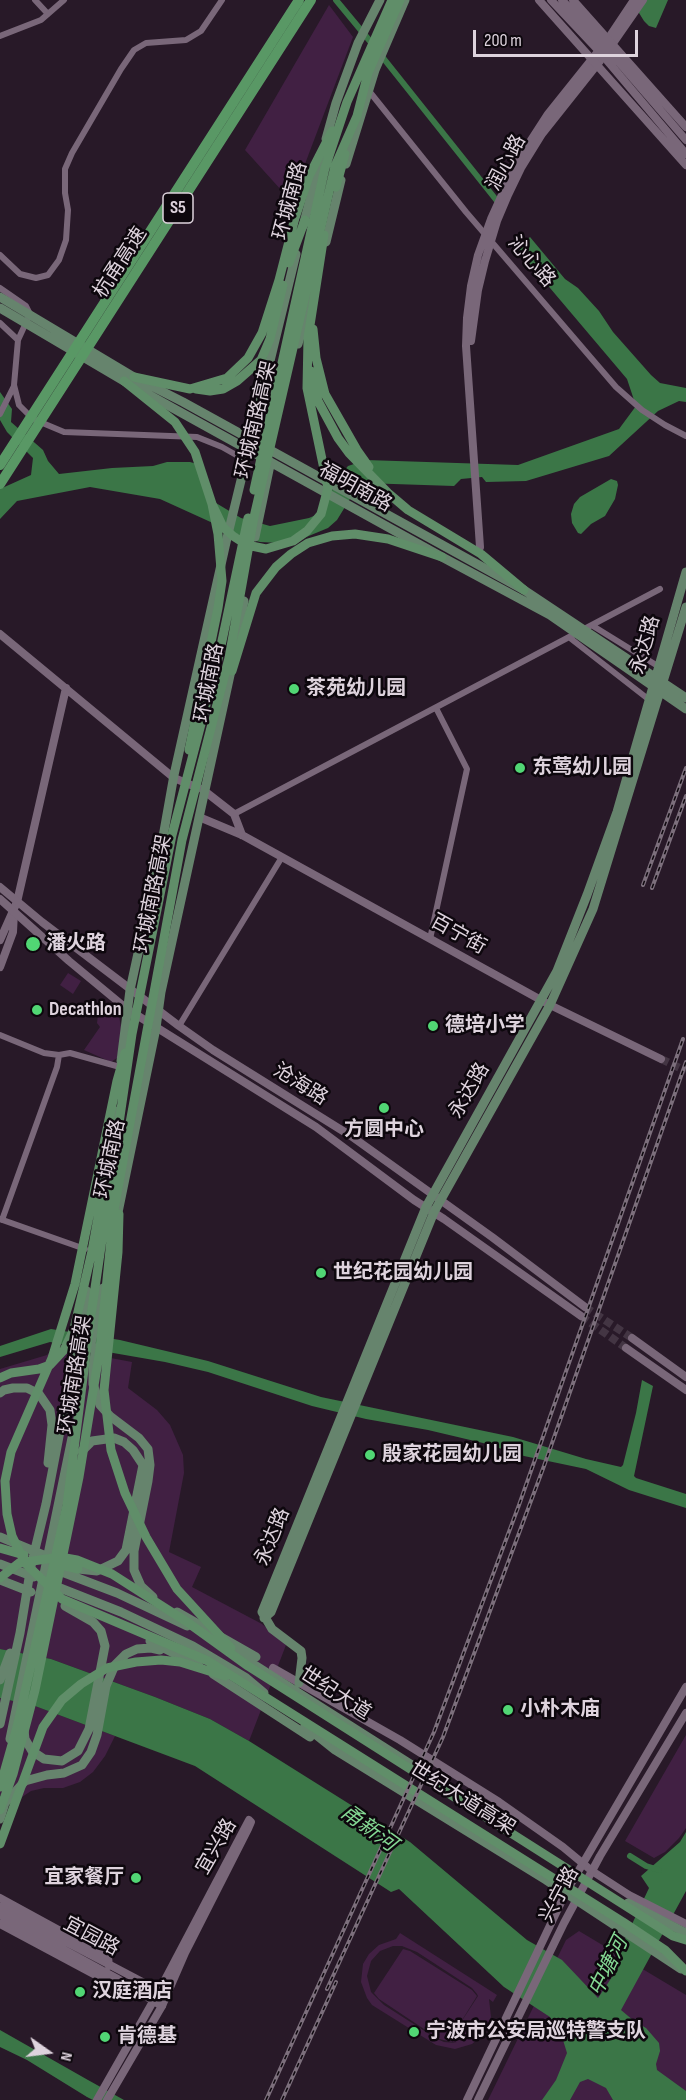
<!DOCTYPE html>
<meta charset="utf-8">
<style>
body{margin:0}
#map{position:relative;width:686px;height:2100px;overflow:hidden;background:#281928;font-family:"Sofia Sans Condensed",sans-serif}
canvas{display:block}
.north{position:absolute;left:18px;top:2022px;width:60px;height:60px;-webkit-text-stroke:4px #0d070d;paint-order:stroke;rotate:104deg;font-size:16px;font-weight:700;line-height:24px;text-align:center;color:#ded3dd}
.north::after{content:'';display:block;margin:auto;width:21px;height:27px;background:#ded3dd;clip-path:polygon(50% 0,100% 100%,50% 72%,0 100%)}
.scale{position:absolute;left:473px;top:30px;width:165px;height:27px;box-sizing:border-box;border:3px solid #ded3dd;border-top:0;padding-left:8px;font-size:18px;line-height:21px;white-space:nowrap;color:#ded3dd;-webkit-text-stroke:4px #0d070d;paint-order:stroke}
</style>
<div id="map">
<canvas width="686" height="2100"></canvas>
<div class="north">N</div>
<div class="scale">200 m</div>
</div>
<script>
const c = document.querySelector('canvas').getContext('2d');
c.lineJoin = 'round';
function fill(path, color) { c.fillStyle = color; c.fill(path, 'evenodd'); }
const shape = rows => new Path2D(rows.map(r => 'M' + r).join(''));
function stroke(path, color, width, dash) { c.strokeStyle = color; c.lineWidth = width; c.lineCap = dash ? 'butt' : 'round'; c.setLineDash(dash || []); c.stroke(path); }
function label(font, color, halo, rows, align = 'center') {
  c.font = font + ' "Sofia Sans Condensed","Noto Sans SC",sans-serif'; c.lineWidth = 5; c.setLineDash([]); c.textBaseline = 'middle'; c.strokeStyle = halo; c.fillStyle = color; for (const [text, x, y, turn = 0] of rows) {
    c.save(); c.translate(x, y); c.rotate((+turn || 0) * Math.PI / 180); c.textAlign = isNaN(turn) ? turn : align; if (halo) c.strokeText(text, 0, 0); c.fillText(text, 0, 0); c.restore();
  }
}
fill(shape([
 [329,5,353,37,291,201,245,150],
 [68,973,81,981,73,994,60,985],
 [108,1003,119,1016,122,1032,117,1058,111,1062,84,1050,100,1027,97,1023,98,1015],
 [56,1346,68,1350,132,1362,128,1388,157,1410,170,1425,183,1455,184,1473,169,1552,201,1567,192,1587,262,1624,286,1645,249,1741,210,1719,155,1697,51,1659,0,1649,0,1369,47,1355],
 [0,1698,35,1706,115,1736,105,1756,93,1772,80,1782,63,1788,44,1788,31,1791,19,1799,0,1795],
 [686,1735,686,1828,679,1838,665,1852,654,1858,625,1841],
 [579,1931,686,1995,686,2100,488,2100,566,1940],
 [400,1933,497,1995,493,2002,489,1999,491,2017,485,2033,472,2044,455,2049,436,2045,372,2005,367,1998,361,1982,363,1964,369,1954,379,1945,396,1939],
 [393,1946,402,1946,417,1952,472,1988,477,1994,478,1996,454,2033,477,1996,472,1990,410,1951,403,1949,374,1993,379,1999,439,2039,457,2043,444,2042,437,2039,384,2005,371,1992,367,1976,371,1961,380,1951]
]), '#412043');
fill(shape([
 [631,0,668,0,656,28,649,26,644,21],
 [530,237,565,279,578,288,599,311,613,332,651,375,660,383,686,388,686,402,679,401,658,411,609,456,526,481,486,482,482,477,461,479,454,486,363,483,356,489,337,520,328,528,299,540,280,543,260,542,248,539,160,499,90,487,17,501,0,519,0,489,31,475,33,458,7,432,0,420,0,392,12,409,11,422,43,450,48,461,59,474,112,468,153,466,167,462,190,462,197,464,216,503,241,518,270,526,309,518,318,514,343,472,348,466,366,460,518,465,619,429,636,406,627,379,517,249],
 [611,479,617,481,618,485,615,499,605,516,591,524,581,534,578,533,572,523,571,514,574,504,580,497],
 [51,1329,120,1340,208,1361,321,1397,513,1437,586,1459,621,1467,623,1465,636,1413,642,1380,653,1386,634,1476,636,1478,686,1494,686,1508,629,1490,586,1469,524,1456,483,1443,428,1430,366,1419,312,1406,208,1372,165,1362,50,1342,0,1357,0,1346],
 [0,1649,51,1659,155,1697,210,1719,249,1741,410,1842,527,1940,562,1960,598,1998,614,1974,617,1956,649,1888,641,1876,680,1842,686,1832,686,1891,621,2010,634,2021,646,2028,659,2043,660,2051,656,2064,657,2070,686,2091,686,2100,613,2100,606,2088,588,2079,580,2082,570,2100,542,2100,556,2080,567,2053,563,2040,550,2017,504,1987,399,1889,391,1892,195,1766,35,1706,0,1698],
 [0,2030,88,2080,124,2100,93,2100,87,2097,27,2060,0,2047]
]), '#3b7647');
stroke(shape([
 [336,0,374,46],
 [380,54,501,206],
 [630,1856,646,1866,659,1870]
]), '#3b7647', 6);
stroke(shape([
 [661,1059,686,1071]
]), '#433543', 8, [8, 4]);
stroke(shape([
 [585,1307,632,1338],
 [581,1316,626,1348]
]), '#433543', 8, [8, 4]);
stroke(shape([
 [35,0,48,14],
 [0,36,41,20,64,0],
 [369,91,466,212,616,387,642,410,665,425,686,436],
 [0,255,20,274,36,278,48,275,59,260,66,240,68,210,65,193,65,169,72,153,121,69,134,50,146,43,186,40,201,31,222,0],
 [0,288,26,306,30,314,18,340,14,385,19,405,33,419,64,432,197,437,222,447,245,460],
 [0,323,18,340],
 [0,414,14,386],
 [593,626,661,668],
 [570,638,652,702],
 [234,814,660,589],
 [430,939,467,769,436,708],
 [179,1026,282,857],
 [0,1035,44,1053,59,1055,70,1053,120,1067],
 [0,1219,85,1249],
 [2,1220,57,1067,59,1055]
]), '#796779', 6);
stroke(shape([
 [609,49,643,0],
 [471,341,478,290,485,261,497,221,508,195,521,168,542,134,600,61],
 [480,547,466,346,467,318,471,286,478,255,491,219,517,162,548,114,608,39,634,0],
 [0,634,174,778,191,785],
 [202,789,234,814,242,835],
 [199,817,242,835,550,1005,661,1059],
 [0,940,17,902,66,688],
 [0,967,13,932,14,912],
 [273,1668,400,1740,499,1802,563,1847,592,1871,629,1895,686,1924],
 [97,2100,159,1991,249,1820,251,1822,248,1829,185,1953,162,2006,107,2100]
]), '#796779', 8);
stroke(shape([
 [539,0,686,165],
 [551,0,599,51,686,154],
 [562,0,604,45,686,140],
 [573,0,686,127],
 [0,887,42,922,179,1026,213,1050,351,1136,492,1237,585,1307],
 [0,899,69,961,127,1009,316,1127,414,1200,444,1219,581,1316],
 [632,1338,686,1377],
 [626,1348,686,1390],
 [0,1898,108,1957,109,1966],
 [0,1907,167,1995],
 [0,1915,116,1978,162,2006],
 [0,1924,101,1978,110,1975],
 [467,2100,565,1894,686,1687],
 [478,2100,564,1923,600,1856,686,1713]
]), '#796779', 8);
stroke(shape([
 [326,139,336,103,358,43,380,0],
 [346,164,375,70,405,0],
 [303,226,322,155],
 [326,242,341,180],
 [0,297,134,377,183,402,524,590,686,698],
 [0,308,124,381,442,557,550,615,686,709],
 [298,344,311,296],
 [255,537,270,465],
 [235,649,244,601],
 [121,1061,130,990,161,848,174,775,227,538,296,254],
 [105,1180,115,1111],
 [116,1222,156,1028,161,992,232,666],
 [90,1348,103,1288],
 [96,1348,93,1366,93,1384,100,1405,110,1416,139,1438,148,1449,150,1465,148,1481,134,1551,134,1570,141,1586,153,1597],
 [0,1393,4,1390,13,1388,27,1388,39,1394,50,1410,52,1425,48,1463],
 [0,1537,53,1559],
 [0,1564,34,1577],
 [71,1567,78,1569,97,1571,118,1561,126,1550,143,1465,133,1450,124,1442,114,1438,92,1441,82,1451],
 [54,1569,117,1593,187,1626],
 [0,1580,31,1592],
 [50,1584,121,1612,193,1646,245,1677,264,1693],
 [177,1612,256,1657],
 [264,1618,271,1612,434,1212,550,1005,593,909,686,607],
 [150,1641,199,1666],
 [228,1648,467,1800],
 [213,1674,310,1737],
 [0,1680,10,1653],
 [299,1683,302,1658,301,1651,272,1629,262,1612,426,1207,557,971,587,895,617,812,686,572],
 [0,1724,20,1633,31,1566,46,1504,87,1291],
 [305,1726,335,1750,546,1880,681,1969],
 [24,1730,25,1739,32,1751,44,1759,62,1761,78,1751,89,1729,105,1646,101,1631,93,1622,65,1606],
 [10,1739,72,1438],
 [0,1819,5,1803,25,1781,47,1775,64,1773,82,1765,91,1752,97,1735,106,1686,115,1665,126,1654,137,1649,151,1648,160,1650],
 [628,1903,686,1933]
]), '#66846d', 9);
stroke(shape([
 [336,187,345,154],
 [289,263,305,220],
 [313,329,316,358,325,394,357,450,369,467],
 [311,371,318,401,338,438,349,453,388,493,408,510,481,554,524,590],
 [134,377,190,389,227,378,248,358,262,333,279,280,295,218,309,176,332,131],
 [124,381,175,422,195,452,212,504,218,534,222,581,218,608,189,750],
 [196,389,210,391,223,389,237,381,261,360,270,339,283,285],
 [254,490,325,168,347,102,392,0],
 [212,504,223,527,233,536,247,545,266,549,293,541,307,531,321,514,328,488,307,388,308,338,324,235],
 [232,671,256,593,276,567,291,554,308,543,332,536,355,534,388,539,442,557],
 [125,1053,117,1081,75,1284,52,1358,11,1452,5,1481,7,1514,12,1536,25,1563,62,1599,208,1661,623,1922,665,1950,686,1971],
 [119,1214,118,1252,104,1390,111,1450,125,1493,146,1537,177,1589,231,1648],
 [0,1378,11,1373,39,1369,50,1365,64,1350,74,1329,92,1251,106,1173],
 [0,1548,24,1555],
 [57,1564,78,1569],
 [0,1578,19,1563,60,1557,77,1560,112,1574,187,1622,248,1666,673,1936,686,1940],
 [0,1787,17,1727,67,1505,90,1322,132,1034,172,835,219,655,248,518],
 [0,1810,13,1774,35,1690,79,1477,100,1349,114,1210,182,840,229,658,254,517,335,166,357,116,368,73,400,0],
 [0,1844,43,1727,62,1700,81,1684,107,1668,136,1662,161,1660,180,1662,225,1676]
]), '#608e69', 9);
stroke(shape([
 [0,465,299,0],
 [0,484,311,0]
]), '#599865', 10);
const rail = shape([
 [643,885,686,768],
 [652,888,686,796],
 [327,1989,443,1737,544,1466,686,1062],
 [266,2100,434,1732,519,1505,683,1039],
 [282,2100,336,1982]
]);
stroke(rail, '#7c6f7c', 4);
stroke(rail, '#0d070d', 1.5, [4.5]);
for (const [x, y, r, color] of [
 [294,689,6,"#51d674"],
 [520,768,6,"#51d674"],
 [33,944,8,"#51d674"],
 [37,1010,6,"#51d674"],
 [433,1026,6,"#51d674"],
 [384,1108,6,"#51d674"],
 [321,1273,6,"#51d674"],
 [370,1455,6,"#51d674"],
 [508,1710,6,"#51d674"],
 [136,1878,6,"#51d674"],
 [80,1992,6,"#51d674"],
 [414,2032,6,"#51d674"],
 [105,2037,6,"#51d674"]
]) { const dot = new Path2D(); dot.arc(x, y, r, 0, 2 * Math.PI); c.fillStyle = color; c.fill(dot); stroke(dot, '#0d070d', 2); }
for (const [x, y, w] of [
 [178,208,30]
]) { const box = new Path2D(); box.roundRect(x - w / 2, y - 15, w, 30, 4.5); c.fillStyle = '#0d070d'; c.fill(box); stroke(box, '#ded3dd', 1.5); }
label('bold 18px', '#ded3dd', null, [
 ["S5",178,208]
]);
label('20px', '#ded3dd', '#0d070d', [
 ["润心路",507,163,-62],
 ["环城南路",291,201,-75],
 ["沁心路",531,262,49],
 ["杭甬高速",121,263,-57],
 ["环城南路高架",257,420,-77],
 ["福明南路",355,488,29],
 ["永达路",646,645,-74],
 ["环城南路",210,683,-79],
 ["环城南路高架",154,894,-79],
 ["百宁街",458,935,29],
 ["沧海路",300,1085,32],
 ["永达路",470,1091,-60],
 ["环城南路",111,1159,-78],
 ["环城南路高架",76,1375,-81],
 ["永达路",273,1537,-68],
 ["世纪大道",335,1694,33],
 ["世纪大道高架",462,1799,32],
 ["宜兴路",217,1847,-60],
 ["兴宁路",560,1895,-62],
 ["宜园路",91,1937,28]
]);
label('bold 20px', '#ded3dd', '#0d070d', [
 ["茶苑幼儿园",306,689],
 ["东莺幼儿园",532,768],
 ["潘火路",46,944],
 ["Decathlon",49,1010],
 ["德培小学",445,1026],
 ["方圆中心",384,1130,"center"],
 ["世纪花园幼儿园",333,1273],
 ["殷家花园幼儿园",382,1455],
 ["小朴木庙",520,1710],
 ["宜家餐厅",124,1878,"right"],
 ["汉庭酒店",92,1992],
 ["宁波市公安局巡特警支队",426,2032],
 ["肯德基",117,2037]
], 'left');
label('italic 21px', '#84d793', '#0d070d', [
 ["甬新河",368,1829,36],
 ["中塘河",609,1967,-64]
]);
</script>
